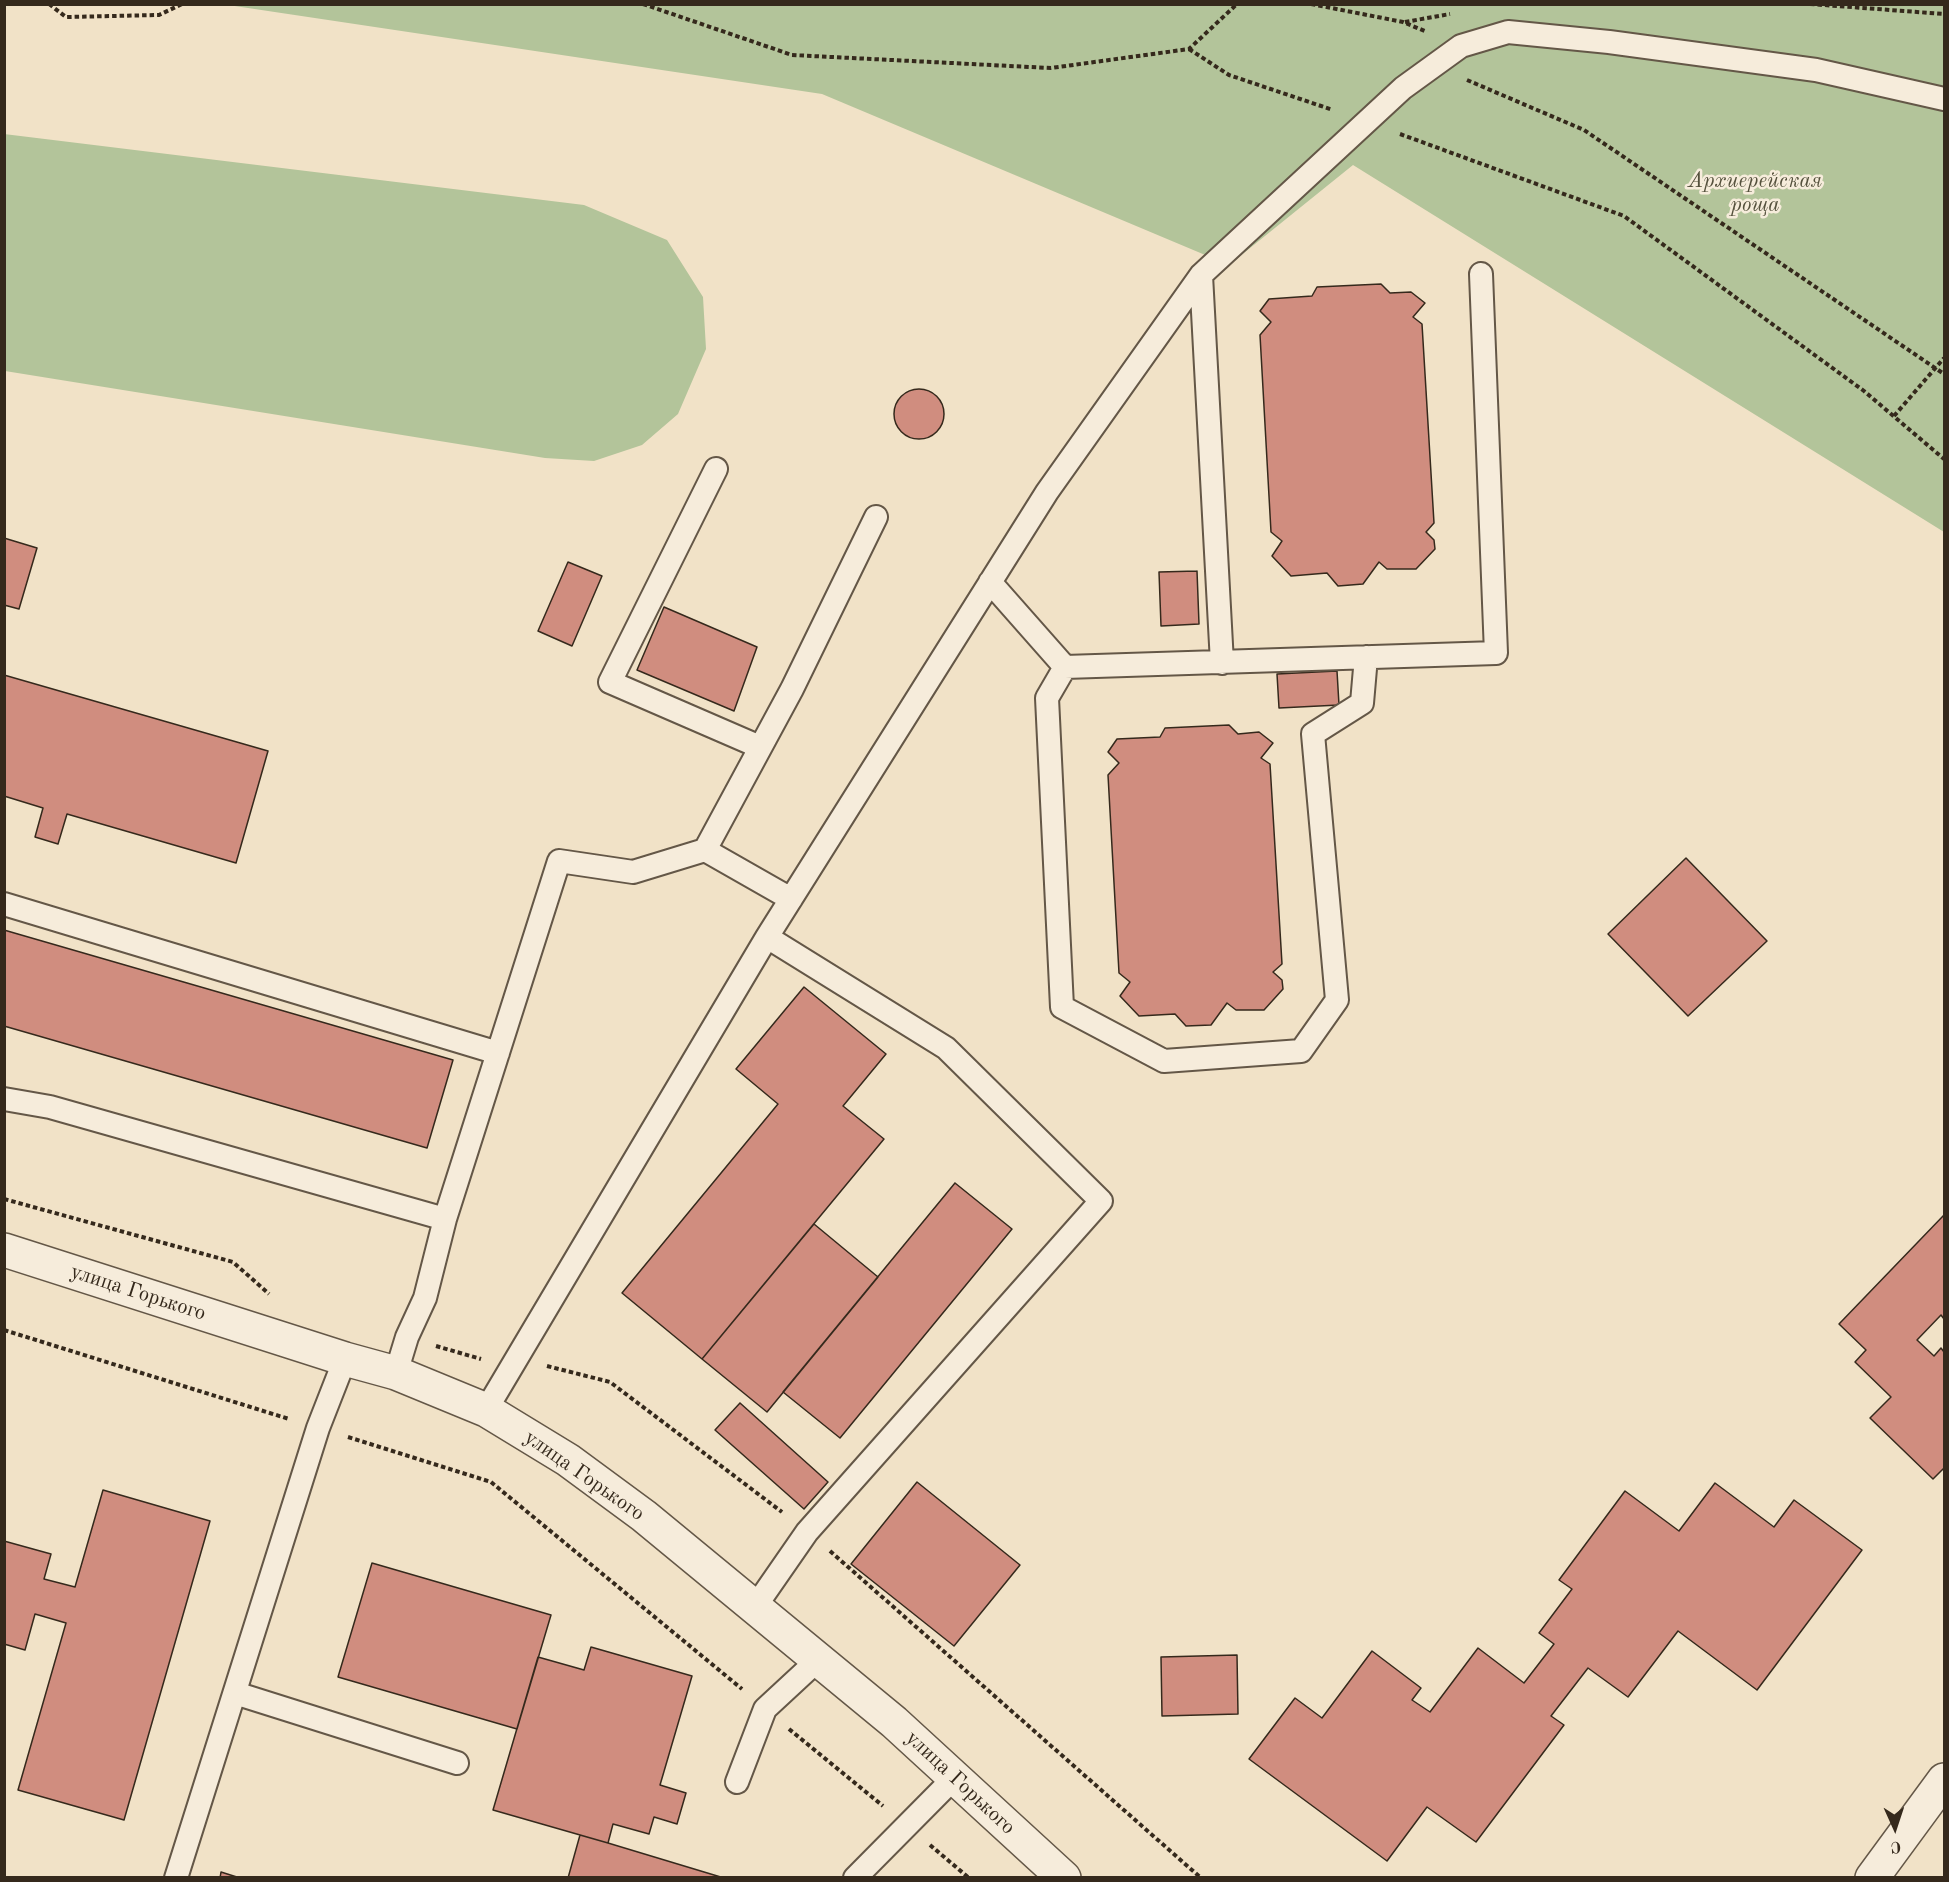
<!DOCTYPE html>
<meta charset="utf-8">
<style>
body{margin:0}
#map{position:relative;width:1949px;height:1882px;overflow:hidden;background:#f1e2c7;font-family:"Old Standard TT",serif}
canvas{display:block}
.frame{position:absolute;inset:0;border:6px solid #35291c;pointer-events:none}
.north{position:absolute;left:1865px;top:1798px;width:60px;height:60px;-webkit-text-stroke:4px #f6ecdb;paint-order:stroke;rotate:177deg;font-size:16px;font-weight:700;line-height:24px;text-align:center;color:#35291c}
.north::after{content:'';display:block;margin:auto;width:21px;height:27px;background:#35291c;clip-path:polygon(50% 0,100% 100%,50% 72%,0 100%)}
</style>
<div id="map">
<canvas width="1949" height="1882"></canvas>
<div class="frame"></div>
<div class="north">С</div>
</div>
<script>
const c = document.querySelector('canvas').getContext('2d');
c.lineJoin = 'round';
function fill(path, color) { c.fillStyle = color; c.fill(path, 'evenodd'); }
const shape = rows => new Path2D(rows.map(r => 'M' + r).join(''));
function stroke(path, color, width, dash) { c.strokeStyle = color; c.lineWidth = width; c.lineCap = dash ? 'butt' : 'round'; c.setLineDash(dash || []); c.stroke(path); }
function label(font, color, halo, rows, align = 'center') {
  c.font = font + ' "Old Standard TT",serif'; c.lineWidth = 5; c.setLineDash([]); c.textBaseline = 'middle'; c.strokeStyle = halo; c.fillStyle = color; for (const [text, x, y, turn = 0] of rows) {
    c.save(); c.translate(x, y); c.rotate((+turn || 0) * Math.PI / 180); c.textAlign = isNaN(turn) ? turn : align; if (halo) c.strokeText(text, 0, 0); c.fillText(text, 0, 0); c.restore();
  }
}
fill(shape([
 [228,5,1944,5,1944,532,1353,165,1229,265,822,94],
 [4,134,584,205,667,240,703,297,706,349,678,414,642,445,594,461,545,458,5,371]
]), '#b3c49a');
const building = shape([
 [1381,284,1390,293,1411,292,1425,303,1413,317,1422,324,1434,523,1426,532,1434,540,1435,549,1416,569,1387,569,1379,562,1363,584,1338,586,1327,573,1291,576,1272,556,1282,541,1271,532,1260,335,1271,322,1260,311,1269,299,1312,296,1317,287,1381,284],
 '894 414a25 25 0 1 1 50 0a25 25 0 1 1-50 0Z',
 [4,538,37,548,19,609,4,605,4,538],
 [568,562,602,576,572,646,538,631,568,562],
 [1197,571,1199,624,1161,626,1159,572,1197,571],
 [664,607,757,647,734,711,637,670,664,607],
 [1337,671,1339,705,1279,708,1277,674,1337,671],
 [4,675,268,751,236,863,67,814,58,844,35,837,43,808,4,796,4,675],
 [1229,725,1238,734,1259,732,1273,743,1261,758,1270,764,1282,964,1273,972,1282,980,1283,989,1264,1010,1236,1010,1227,1003,1211,1025,1186,1026,1175,1014,1139,1016,1120,996,1130,982,1119,973,1108,775,1119,763,1108,752,1117,739,1160,737,1165,728,1229,725],
 [1686,858,1767,941,1688,1016,1608,934,1686,858],
 [4,930,453,1060,427,1148,4,1026,4,930],
 [804,987,886,1054,843,1106,884,1139,702,1359,622,1293,778,1104,736,1069,804,987],
 [955,1183,1012,1229,840,1438,783,1392,955,1183],
 [1944,1215,1944,1319,1941,1315,1917,1340,1934,1356,1941,1348,1944,1352,1944,1471,1943,1469,1933,1479,1870,1418,1891,1397,1855,1362,1866,1350,1839,1324,1944,1215],
 [814,1224,878,1277,767,1412,702,1359,814,1224],
 [740,1403,828,1482,804,1509,715,1430,740,1403],
 [917,1482,1020,1565,954,1646,851,1564,917,1482],
 [1715,1483,1774,1527,1794,1500,1862,1550,1757,1690,1678,1631,1628,1697,1588,1668,1551,1716,1564,1725,1476,1842,1427,1807,1387,1861,1249,1759,1295,1698,1322,1718,1372,1651,1421,1688,1412,1700,1430,1712,1478,1648,1524,1683,1554,1644,1539,1633,1572,1589,1559,1580,1625,1491,1679,1531,1715,1483],
 [103,1490,210,1521,124,1820,18,1790,66,1623,35,1614,25,1650,4,1644,4,1541,51,1554,44,1579,75,1587,103,1490],
 [372,1563,551,1615,517,1729,338,1677,372,1563],
 [591,1647,692,1676,660,1785,686,1793,677,1824,654,1817,649,1834,613,1824,608,1843,493,1810,538,1657,584,1670,591,1647],
 [1237,1655,1238,1714,1162,1716,1161,1657,1237,1655],
 [580,1835,608,1843,724,1878,568,1878,580,1835],
 [221,1872,240,1878,220,1878,221,1872]
]);
fill(building, '#d08d7f');
stroke(building, '#35291c', 1.5);
const service = shape([
 [1201,275,1222,663],
 [716,469,610,682,760,747],
 [990,582,1065,667,1496,653,1481,274],
 [1065,667,1047,698,1062,1007,1164,1061,1301,1051,1337,1000,1313,734,1362,703,1366,657],
 [705,850,791,899],
 [4,904,498,1053],
 [4,1099,50,1107,445,1219],
 [396,1373,407,1337,425,1298,445,1219,559,861,633,872,705,850,792,689,876,517],
 [486,1410,767,937,1047,492,1201,275,1403,88,1461,46,1508,32,1609,42,1816,70,1944,99],
 [755,1607,807,1532,1101,1201,946,1048,767,937],
 [235,1693,457,1763],
 [737,1782,765,1709,819,1659],
 [176,1878,318,1428,345,1359],
 [855,1878,953,1779]
]);
const minor = shape([
 [4,1250,345,1359,396,1373,486,1410,568,1460,644,1516,894,1722,1064,1878],
 [1872,1878,1944,1780]
]);
stroke(service, '#645747', 26);
stroke(minor, '#645747', 36);
stroke(shape([
 [49,4,66,17,159,15,182,4],
 [643,4,792,55,1051,68,1189,49,1237,4],
 [1311,4,1403,22,1427,32],
 [1810,4,1944,14],
 [1405,22,1450,14],
 [1189,49,1229,75,1333,110],
 [1467,80,1584,130,1944,374],
 [1400,134,1624,216,1864,391,1944,459],
 [1894,416,1944,358],
 [4,1199,233,1262,269,1294],
 [4,1330,289,1419],
 [436,1346,481,1359],
 [547,1366,610,1382,782,1512],
 [348,1437,491,1482,742,1689],
 [830,1551,1201,1878],
 [789,1729,883,1806],
 [930,1845,969,1878]
]), '#35291c', 4, [4.5, 3]);
stroke(service, '#f6ecdb', 22);
stroke(minor, '#f6ecdb', 33);
label('italic 21px', '#54503c', '#f6ecdb', [
 ["Архиерейская",1755,181],
 ["роща",1755,205]
]);
label('21px', '#35291c', '#f6ecdb', [
 ["улица Горького",138,1293,18],
 ["улица Горького",584,1476,35],
 ["улица Горького",960,1783,43]
]);
</script>
